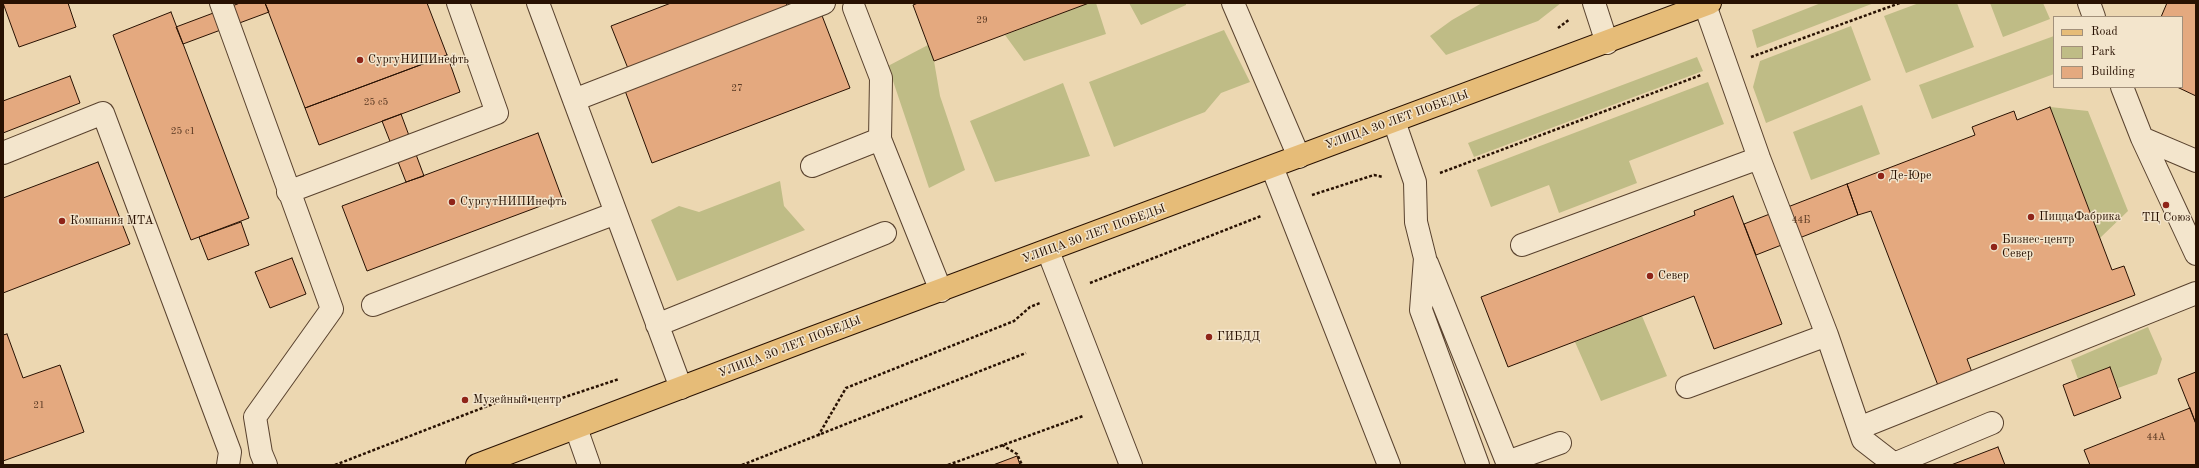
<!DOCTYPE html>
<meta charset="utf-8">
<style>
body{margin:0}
#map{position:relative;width:2199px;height:468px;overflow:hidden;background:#ecd7b1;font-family:"Old Standard TT",serif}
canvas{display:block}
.frame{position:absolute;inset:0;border:4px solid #281102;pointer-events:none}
.legend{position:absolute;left:2053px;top:16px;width:130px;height:72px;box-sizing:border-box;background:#f3e5cc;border:1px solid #a2907b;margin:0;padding:5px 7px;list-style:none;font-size:12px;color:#281102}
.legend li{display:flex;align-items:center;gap:8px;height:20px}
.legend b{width:20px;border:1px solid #a2907b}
</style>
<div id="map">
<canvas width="2199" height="468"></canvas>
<div class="frame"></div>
<ul class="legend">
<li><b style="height:5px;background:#e6bc78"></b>Road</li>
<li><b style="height:11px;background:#bfbc86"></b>Park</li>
<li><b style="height:11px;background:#e4a97f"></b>Building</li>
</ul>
</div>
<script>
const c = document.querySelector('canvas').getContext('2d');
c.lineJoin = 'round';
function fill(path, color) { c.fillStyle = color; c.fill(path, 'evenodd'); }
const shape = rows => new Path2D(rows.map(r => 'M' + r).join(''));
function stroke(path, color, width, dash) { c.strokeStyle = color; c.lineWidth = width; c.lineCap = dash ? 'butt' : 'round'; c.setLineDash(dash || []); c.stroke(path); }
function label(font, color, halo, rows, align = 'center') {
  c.font = font + ' "Old Standard TT",serif'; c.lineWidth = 3; c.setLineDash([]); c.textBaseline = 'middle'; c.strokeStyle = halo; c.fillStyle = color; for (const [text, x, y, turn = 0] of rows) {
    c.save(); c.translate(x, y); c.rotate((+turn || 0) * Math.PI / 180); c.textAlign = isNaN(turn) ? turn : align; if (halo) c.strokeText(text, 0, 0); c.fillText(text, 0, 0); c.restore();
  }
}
fill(shape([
 [1089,3,1096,3,1106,34,1024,61,1005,35],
 [1129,3,1186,3,1186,5,1141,25],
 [1482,3,1561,3,1538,21,1446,55,1430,36,1452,20],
 [1821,3,1874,3,1757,48,1752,30],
 [1919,3,1957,3,1974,47,1906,73,1884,16],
 [1990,3,2043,3,2050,19,2003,37],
 [1851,26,1871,80,1766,123,1753,87,1760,61],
 [1224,30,1250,82,1221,93,1205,112,1114,147,1089,82],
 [2054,36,2054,74,1932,119,1919,85],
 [928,45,934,61,940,96,965,170,929,188,888,66],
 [1697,57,1703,71,1474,157,1468,143],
 [1708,82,1724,124,1629,161,1637,183,1559,213,1549,185,1491,207,1477,170],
 [1063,83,1090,156,995,182,970,121],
 [1862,105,1880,154,1811,180,1793,132],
 [2050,107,2088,111,2128,211,2100,238],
 [780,181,784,206,805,230,677,281,651,220,679,206,699,212],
 [1642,316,1667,376,1601,401,1575,342],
 [2148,327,2162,359,2157,374,2118,388,2110,367,2078,379,2071,360]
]), '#bfbc86');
const building = shape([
 [3,3,68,3,76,27,19,47,3,3],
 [240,3,265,3,269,12,183,44,176,27,240,3],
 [265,3,427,3,447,55,305,108,265,3],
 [671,3,786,3,789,10,629,71,611,26,671,3],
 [918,3,1089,3,934,61,913,5,918,3],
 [2167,3,2196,3,2196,96,2177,87,2182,87,2182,17,2161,17,2167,3],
 [171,12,249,218,191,240,113,35,171,12],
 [821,13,850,88,652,163,624,88,821,13],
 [447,55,460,92,319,145,305,108,447,55],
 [70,76,80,103,3,133,3,101,70,76],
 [2050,107,2112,270,2124,266,2135,295,1967,359,1973,375,1939,388,1871,211,1858,215,1847,184,1975,135,1972,127,2014,111,2017,120,2050,107],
 [401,114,424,176,406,182,382,121,401,114],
 [538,133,562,198,367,271,342,206,538,133],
 [98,162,130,244,3,293,3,198,98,162],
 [1847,184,1858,215,1756,255,1744,224,1847,184],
 [1733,196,1782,324,1714,349,1694,296,1508,367,1481,297,1695,215,1694,211,1733,196],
 [241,222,249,245,208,260,199,237,241,222],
 [292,258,306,294,270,308,255,272,292,258],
 [7,334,23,378,60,365,84,432,3,461,3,335,7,334],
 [2110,367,2121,398,2074,416,2063,385,2110,367],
 [2196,372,2196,424,2178,379,2196,372],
 [2190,408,2196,424,2196,465,2090,465,2084,450,2190,408],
 [1998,447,2005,465,1951,465,1998,447],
 [1017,456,1020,465,993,465,1017,456]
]);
fill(building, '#e4a97f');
stroke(building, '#281102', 1);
const minor = shape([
 [221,3,332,309,255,417,261,453,266,465],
 [538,3,681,388],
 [1233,3,1299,157],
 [1594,3,1607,43],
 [2089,3,2094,17],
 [1705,5,1759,158,1827,335,1863,440,1894,464,1992,423],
 [854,8,881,78,880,139,941,291],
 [2122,87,2142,138,2196,254],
 [574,100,824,3],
 [1394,121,1415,182,1416,222,1425,258,1421,310,1478,465],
 [2142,138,2196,161],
 [3,153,103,113,230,452,228,465],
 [812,166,880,139],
 [1272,167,1389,465],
 [288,192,497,113,458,3],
 [1522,245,1759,158],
 [1048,251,1131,465],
 [1427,263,1507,462,1560,443],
 [373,305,616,213],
 [657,325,885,233],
 [1687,387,1827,335],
 [576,428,589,465],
 [1859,428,2196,293]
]);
const major = shape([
 [477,465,809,339,1710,3]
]);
stroke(minor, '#59422e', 24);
stroke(major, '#281102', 24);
stroke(shape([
 [1558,28,1570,19],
 [1751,57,1900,3],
 [1440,173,1701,75],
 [1312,195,1374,175,1383,177],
 [1090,283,1261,216],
 [818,436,846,388,1014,321,1030,307,1040,303],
 [1002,445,1017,454,1022,465],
 [335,465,503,400,559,399,619,379],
 [742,465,1026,353],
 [948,465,1083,416]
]), '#281102', 2.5, [3, 2]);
stroke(minor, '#f3e5cc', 22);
stroke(major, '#e6bc78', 22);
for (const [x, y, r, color] of [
 [360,60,4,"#8f2418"],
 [1881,176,4,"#8f2418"],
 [452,202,4,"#8f2418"],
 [2166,205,4,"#8f2418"],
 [2031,217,4,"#8f2418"],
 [62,221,4,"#8f2418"],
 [1994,247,4,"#8f2418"],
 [1650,276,4,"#8f2418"],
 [1209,337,4,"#8f2418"],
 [465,400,4,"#8f2418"]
]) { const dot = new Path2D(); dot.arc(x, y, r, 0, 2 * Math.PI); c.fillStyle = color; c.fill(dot); stroke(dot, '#f3e5cc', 1.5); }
label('10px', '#573721', null, [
 ["29",982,20],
 ["27",737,88],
 ["25 с5",376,102],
 ["25 с1",183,131],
 ["44Б",1801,220],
 ["21",39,405],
 ["44А",2156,437]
]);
label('12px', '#281102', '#f3e5cc', [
 ["СургуНИПИнефть",368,60],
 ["Де-Юре",1889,176],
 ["СургутНИПИнефть",460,202],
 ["ПиццаФабрика",2039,217],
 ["ТЦ Союз",2166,218,"center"],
 ["Компания MTA",70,221],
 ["Бизнес-центр",2002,240],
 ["Север",2002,254],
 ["Север",1658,276],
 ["ГИБДД",1217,337],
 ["Музейный центр",473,400]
], 'left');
label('12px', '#281102', '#f3e5cc', [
 ["УЛИЦА 30 ЛЕТ ПОБЕДЫ",1397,120,-20],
 ["УЛИЦА 30 ЛЕТ ПОБЕДЫ",1094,234,-20],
 ["УЛИЦА 30 ЛЕТ ПОБЕДЫ",790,347,-21]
]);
</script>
